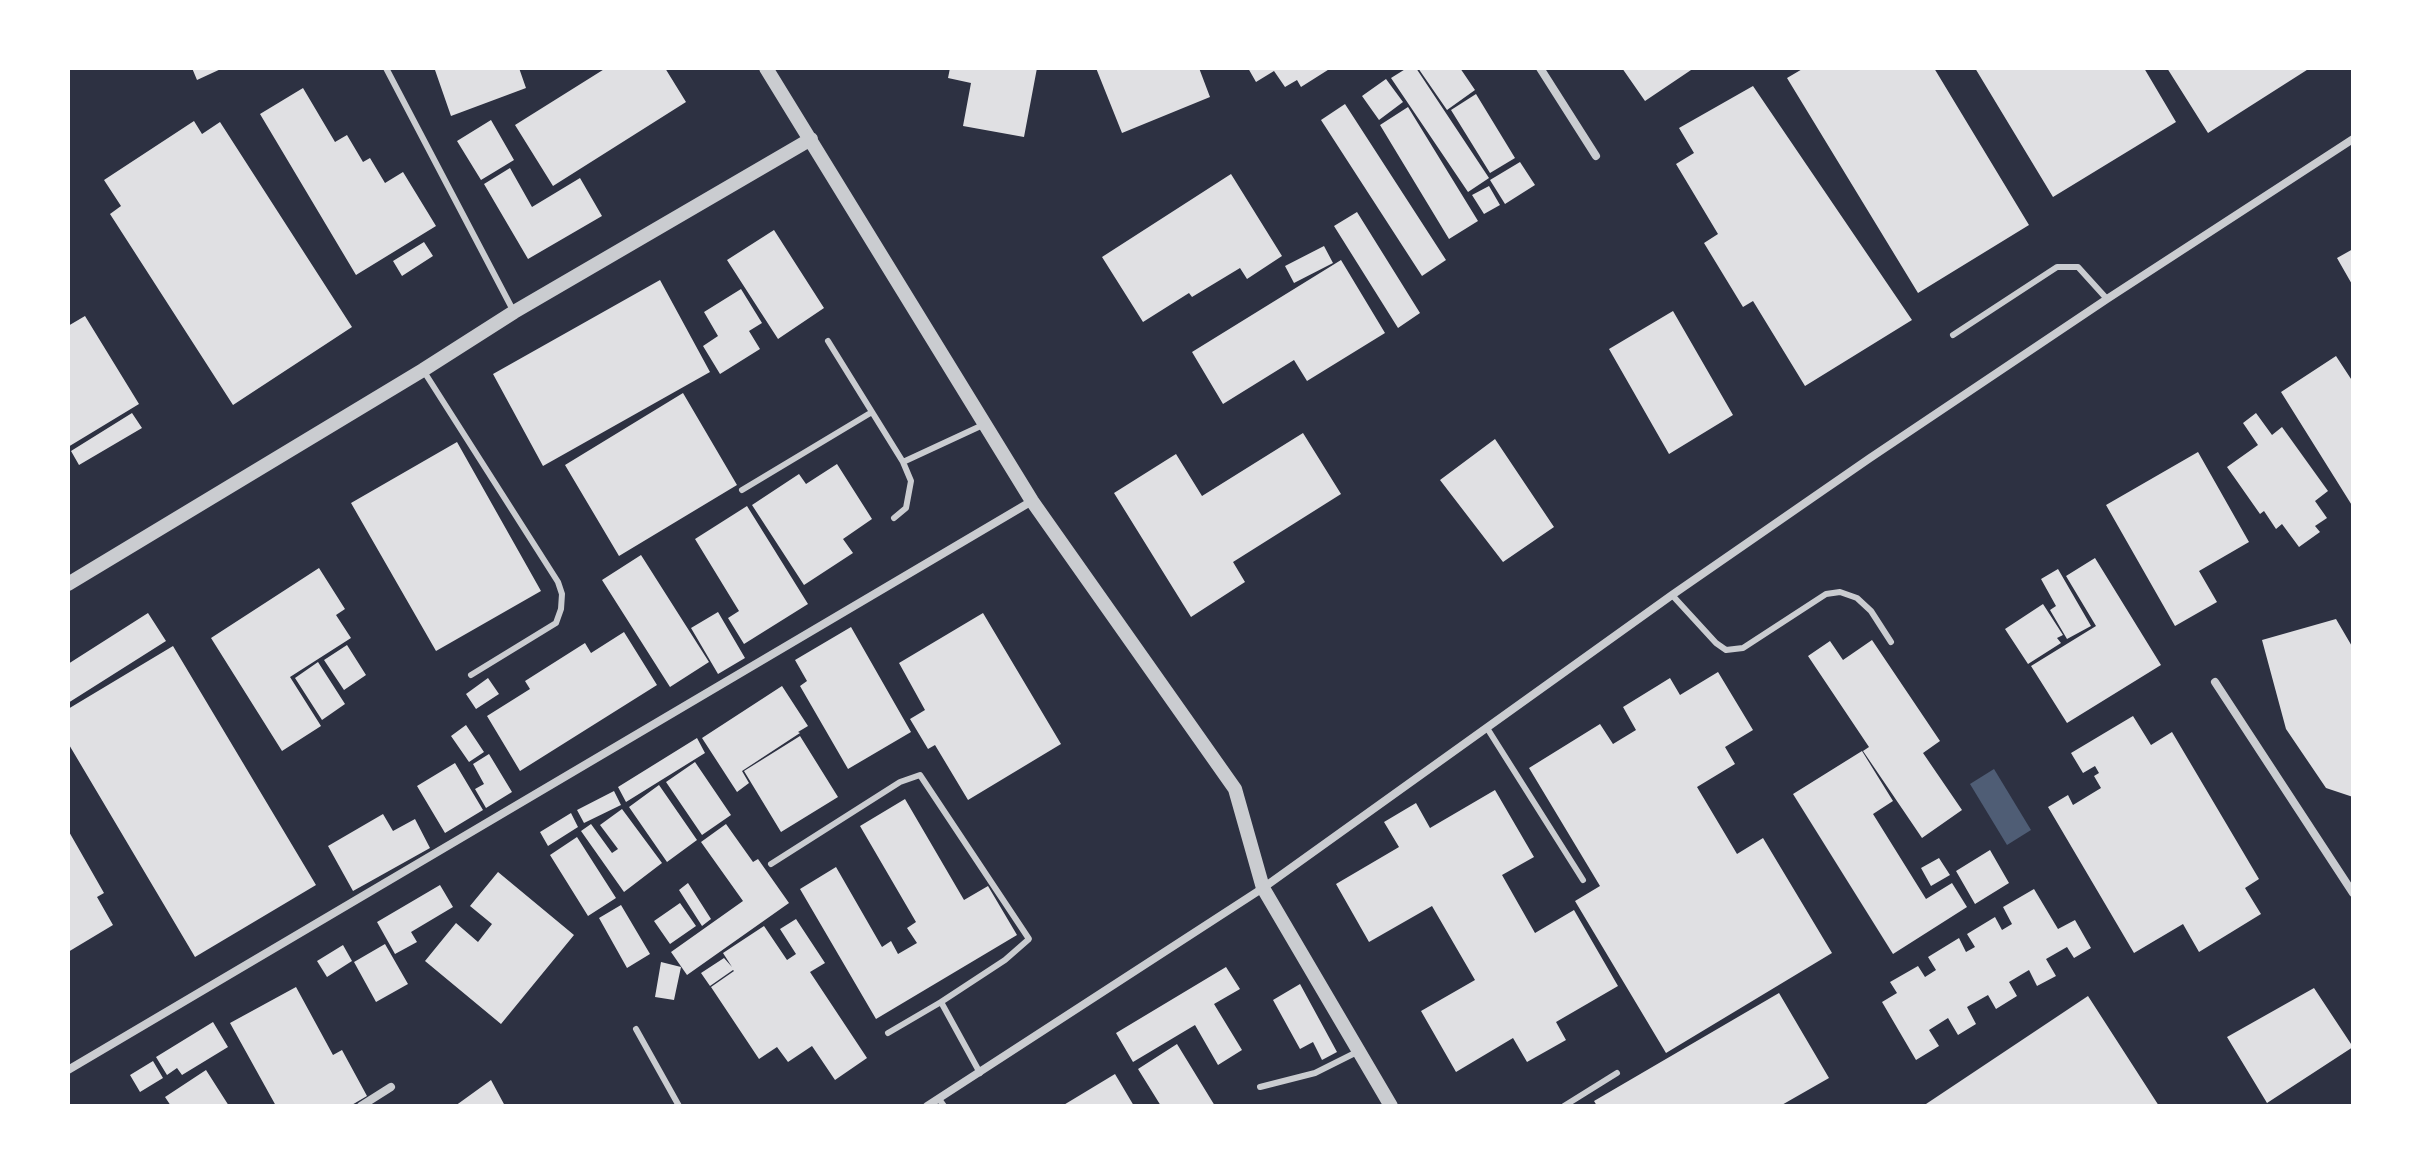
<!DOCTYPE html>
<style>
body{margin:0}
#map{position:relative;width:2421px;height:1174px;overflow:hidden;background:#2d3142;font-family:Arial,sans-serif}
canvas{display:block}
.frame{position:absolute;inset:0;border:70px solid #fff;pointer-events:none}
</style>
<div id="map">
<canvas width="2421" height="1174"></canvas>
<div class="frame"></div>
</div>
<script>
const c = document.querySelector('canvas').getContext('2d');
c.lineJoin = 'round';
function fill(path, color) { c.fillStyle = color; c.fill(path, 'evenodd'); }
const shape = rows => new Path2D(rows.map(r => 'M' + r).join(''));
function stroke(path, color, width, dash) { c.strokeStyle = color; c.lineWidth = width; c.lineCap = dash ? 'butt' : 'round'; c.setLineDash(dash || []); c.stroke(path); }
fill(shape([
 [1994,769,2031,830,2007,845,1970,784]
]), '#4f5d75');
fill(shape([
 [192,68,223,68,197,80],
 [441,68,519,68,526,88,451,116,435,70],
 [606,68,665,68,686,102,553,186,515,125],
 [950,68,1037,68,1024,137,963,126,971,83,948,78],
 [1096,68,1199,68,1210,97,1122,133],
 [1248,68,1331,68,1301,87,1297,80,1285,87,1274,71,1256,82],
 [1407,68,1416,68,1489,178,1468,192,1391,78],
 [1418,68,1460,68,1475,90,1447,110],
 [1622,68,1694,68,1645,101],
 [1804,68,1934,68,2029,225,1918,293,1787,78],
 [1975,68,2144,68,2176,122,2053,197],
 [2167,68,2310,68,2208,133],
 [1386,79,1403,102,1379,120,1362,96],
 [1753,86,1912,320,1805,386,1753,301,1743,307,1704,243,1718,234,1676,164,1694,153,1679,128],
 [303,88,335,142,347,135,363,162,370,158,385,183,403,172,436,226,356,275,260,114],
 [1476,94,1515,158,1490,173,1451,110],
 [1345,104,1446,260,1422,276,1321,120],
 [1408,107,1478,221,1449,239,1380,125],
 [491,120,514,160,481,180,457,141],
 [194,121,202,134,220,122,352,327,233,405,110,214,121,206,104,180],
 [1520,162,1535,185,1505,204,1490,180],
 [510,168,532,207,580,178,602,216,528,259,484,184],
 [1231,174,1282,256,1247,279,1240,268,1192,297,1189,293,1143,322,1102,257],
 [1489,186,1500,205,1484,214,1472,195],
 [1357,212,1420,313,1398,328,1334,226],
 [774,230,824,308,778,339,727,260],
 [424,242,433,256,402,276,393,261],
 [1324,246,1333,263,1294,283,1285,266],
 [2353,249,2353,286,2337,258],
 [1341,260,1385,333,1307,381,1294,360,1223,404,1192,352],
 [660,280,710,372,543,466,493,374],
 [741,289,762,323,749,331,760,349,720,374,703,346,718,336,704,312],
 [1673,311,1733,415,1669,454,1609,349],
 [85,316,139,404,68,447,68,326],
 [2336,356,2353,382,2353,507,2281,392],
 [683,393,737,485,619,556,565,465],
 [132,413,142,428,79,465,71,451],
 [2256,413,2272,435,2282,427,2328,491,2315,501,2327,518,2315,526,2320,532,2299,547,2282,524,2276,529,2264,511,2260,514,2227,467,2258,445,2243,423],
 [1303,433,1341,494,1233,562,1245,582,1191,617,1114,493,1176,454,1202,496],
 [1495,439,1554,527,1503,562,1440,480],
 [457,442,541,591,436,651,351,503],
 [2198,452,2249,542,2199,571,2217,602,2175,626,2106,505],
 [837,464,872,519,843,539,853,553,804,585,752,505,799,474,806,484],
 [747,506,808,604,744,644,728,618,739,611,695,539],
 [641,555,709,662,670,687,602,580],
 [2095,558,2161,665,2067,723,2031,666,2096,626,2066,576],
 [319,568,345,609,336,615,351,638,290,677,321,726,282,751,211,638],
 [2058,569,2091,626,2067,639,2050,610,2056,606,2041,579],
 [2043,604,2063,635,2057,638,2061,643,2028,664,2005,629],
 [718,612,745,658,718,674,691,628],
 [148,613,166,641,68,703,68,664],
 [983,613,1061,744,968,800,935,745,928,749,910,719,925,710,899,663],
 [2336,619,2353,648,2353,797,2326,788,2286,729,2262,640],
 [851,627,911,732,848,769,800,686,807,681,795,660],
 [624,632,657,685,520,771,487,716,530,689,525,681,585,643,591,653],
 [1872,640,1940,741,1923,753,1962,810,1922,838,1863,751,1869,747,1808,656,1830,641,1843,660],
 [347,645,366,675,344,690,324,660],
 [173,646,316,885,195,957,68,743,68,709],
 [318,662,345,704,322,720,295,678],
 [1718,672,1753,730,1725,747,1735,764,1697,787,1737,854,1763,838,1832,953,1666,1053,1575,901,1600,886,1529,768,1600,724,1613,744,1636,730,1623,707,1670,678,1680,695],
 [488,678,499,694,476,709,466,694],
 [782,686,808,726,798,732,800,733,742,771,749,783,737,792,702,738],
 [2133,716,2151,745,2172,732,2259,879,2245,888,2261,914,2199,952,2183,924,2134,953,2048,807,2068,795,2073,805,2101,788,2094,776,2099,773,2095,766,2083,773,2071,753],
 [466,725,484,752,469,762,451,736],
 [800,736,838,797,781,832,744,771],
 [697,738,705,753,626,802,618,787],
 [1862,751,1893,801,1873,814,1926,899,1952,883,1967,907,1893,954,1793,794],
 [489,754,512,792,486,808,475,789,484,784,473,764],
 [695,762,731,815,702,835,666,782],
 [455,763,483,810,445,833,417,786],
 [659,785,697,840,667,862,629,807],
 [1495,790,1534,857,1502,875,1535,933,1574,910,1618,986,1556,1022,1566,1040,1527,1062,1513,1038,1456,1072,1421,1011,1475,980,1432,906,1369,942,1336,884,1399,847,1384,822,1416,803,1430,828],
 [614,791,621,805,584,823,577,810],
 [905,799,964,900,988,886,1017,935,876,1019,800,889,836,867,882,947,891,941,898,954,917,943,907,928,916,922,860,826],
 [622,809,662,863,624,892,581,831,591,824,612,853,618,849,600,825],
 [571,813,578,827,548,846,540,832],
 [383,814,393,831,415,819,430,848,353,891,328,846],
 [726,824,753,862,758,859,789,903,687,975,671,952,743,901,701,842],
 [68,830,104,893,97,897,113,925,68,952],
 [577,837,616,898,588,916,550,855],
 [1990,850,2009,883,1975,904,1956,871],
 [1939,858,1950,875,1931,886,1921,868],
 [498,872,574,935,501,1024,425,961,456,923,478,942,492,924,470,906],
 [688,883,711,919,702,926,679,890],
 [440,885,453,907,411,932,417,942,395,954,377,922],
 [2034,889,2058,929,2075,920,2091,948,2074,958,2067,947,2046,959,2056,976,2037,986,2029,970,2009,982,2017,996,1996,1009,1988,995,1967,1007,1976,1024,1958,1035,1948,1018,1929,1030,1939,1046,1916,1060,1882,1002,1897,993,1890,982,1918,966,1925,977,1936,970,1928,957,1959,938,1966,952,1975,947,1967,934,1995,917,2002,930,2012,924,2003,907],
 [680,903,696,926,670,944,654,921],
 [621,905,650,954,627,968,599,918],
 [796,919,825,963,810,972,867,1058,835,1080,812,1046,788,1062,777,1047,759,1059,711,987,734,971,733,970,710,986,701,973,724,958,732,967,723,953,764,926,787,960,796,954,780,929],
 [385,944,408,984,376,1002,354,962],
 [343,945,352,961,327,977,317,961],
 [661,962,681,967,674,1000,655,997],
 [1226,967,1240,989,1214,1004,1242,1050,1218,1065,1195,1025,1133,1062,1116,1033],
 [1300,984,1337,1052,1322,1060,1313,1042,1300,1049,1273,1000],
 [296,987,333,1055,342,1050,367,1096,350,1106,276,1106,230,1023],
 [2314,988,2353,1047,2267,1103,2227,1037],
 [1779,993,1829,1078,1780,1106,1597,1106,1594,1101],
 [2088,996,2159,1106,1923,1106],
 [213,1022,228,1047,182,1075,177,1068,167,1075,156,1057],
 [1177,1044,1215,1106,1161,1106,1138,1069],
 [153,1061,163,1078,140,1092,130,1075],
 [206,1070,229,1106,171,1106,165,1097],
 [1115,1074,1134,1106,1062,1106],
 [491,1080,505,1106,455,1106]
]), '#e0e0e3');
stroke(shape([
 [386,68,514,312],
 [1953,335,2057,267,2078,267,2107,299],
 [828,341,903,462,911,481,906,508,894,518],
 [423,370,558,582,562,594,561,609,556,623,471,675],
 [903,462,985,424],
 [742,490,872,412],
 [1672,595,1716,643,1726,650,1743,648,1826,594,1840,592,1857,598,1871,611,1891,642],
 [1487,728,1583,880],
 [771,864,900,782,920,775,1029,939,1005,960,941,1002],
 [636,1029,679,1106],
 [888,1033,941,1002,980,1073],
 [1260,1087,1315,1073,1357,1052],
 [939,1099,944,1106],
 [1564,1106,1617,1073]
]), '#caccd0', 6);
stroke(shape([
 [1540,68,1596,156],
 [2215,682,2353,893],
 [68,1070,1032,501],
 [361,1106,391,1087],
 [927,1106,1263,888,1672,595,1870,458,2107,299,2353,139]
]), '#caccd0', 8);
stroke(shape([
 [766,68,1032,501,1235,789,1263,888,1391,1106],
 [68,584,423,370,514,312,811,139]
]), '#caccd0', 14);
</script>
